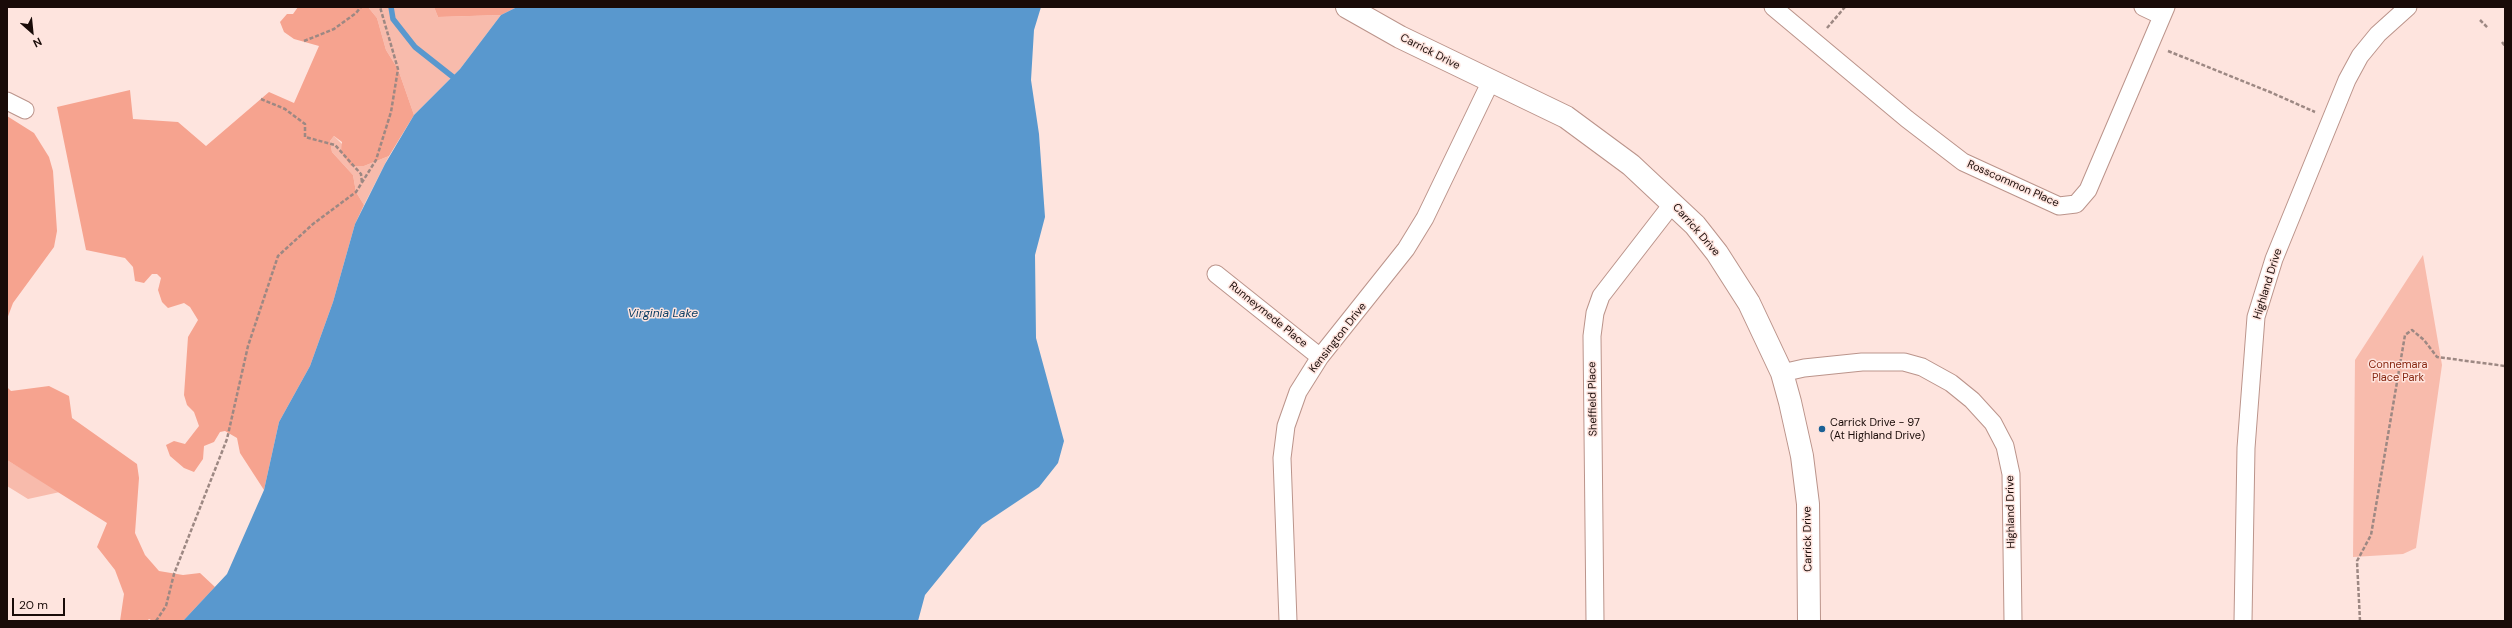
<!DOCTYPE html>
<style>
body{margin:0}
#map{position:relative;width:2512px;height:628px;overflow:hidden;background:#fee4de;font-family:"DM Sans",sans-serif}
canvas{display:block}
.frame{position:absolute;inset:0;border:8px solid #190b08;pointer-events:none}
.north{position:absolute;left:12px;top:12px;width:40px;height:40px;-webkit-text-stroke:3px #fee4de;paint-order:stroke;rotate:153deg;font-size:11px;font-weight:700;line-height:16px;text-align:center;color:#190b08}
.north::after{content:'';display:block;margin:auto;width:14px;height:18px;background:#190b08;clip-path:polygon(50% 0,100% 100%,50% 72%,0 100%)}
.scale{position:absolute;left:12px;top:598px;width:53px;height:18px;box-sizing:border-box;border:2px solid #190b08;border-top:0;padding-left:5px;font-size:12px;line-height:14px;white-space:nowrap;color:#190b08;-webkit-text-stroke:3px #fee4de;paint-order:stroke}
</style>
<div id="map">
<canvas width="2512" height="628"></canvas>
<div class="frame"></div>
<div class="north">N</div>
<div class="scale">20 m</div>
</div>
<script>
const c = document.querySelector('canvas').getContext('2d');
c.lineJoin = 'round';
function fill(path, color) { c.fillStyle = color; c.fill(path, 'evenodd'); }
const shape = rows => new Path2D(rows.map(r => 'M' + r).join(''));
function stroke(path, color, width, dash) { c.strokeStyle = color; c.lineWidth = width; c.lineCap = dash ? 'butt' : 'round'; c.setLineDash(dash || []); c.stroke(path); }
function label(font, color, halo, rows, align = 'center') {
  c.font = font + ' "DM Sans",sans-serif'; c.lineWidth = 3; c.setLineDash([]); c.textBaseline = 'middle'; c.strokeStyle = halo; c.fillStyle = color; for (const [text, x, y, turn = 0] of rows) {
    c.save(); c.translate(x, y); c.rotate((+turn || 0) * Math.PI / 180); c.textAlign = isNaN(turn) ? turn : align; if (halo) c.strokeText(text, 0, 0); c.fillText(text, 0, 0); c.restore();
  }
}
fill(shape([
 [368,7,434,7,438,17,501,15,460,69,414,115,398,69,386,50,377,18],
 [334,136,364,166,389,156,364,205,356,192,353,175,332,152,330,141],
 [2423,255,2442,365,2416,548,2403,554,2353,557,2355,360],
 [7,460,60,492,28,499,7,486]
]), '#f8bbac');
fill(shape([
 [298,7,368,7,377,18,386,50,398,69,414,115,389,156,364,166,351,166,341,152,342,142,334,136,330,141,332,152,353,175,356,192,364,205,355,224,333,302,310,366,279,422,264,490,240,453,237,438,225,431,220,432,214,442,204,446,203,459,194,472,184,468,170,456,166,445,174,441,185,444,199,426,194,412,187,405,184,395,188,337,198,320,190,307,184,303,168,308,162,302,158,290,161,278,157,274,152,274,144,283,135,281,133,267,125,258,86,250,57,107,130,90,133,119,178,122,206,146,269,92,294,103,319,46,294,39,284,32,280,22,287,14,293,14],
 [434,7,517,7,501,15,438,17],
 [7,116,34,133,49,157,53,171,57,231,54,247,13,303,7,319],
 [49,386,69,396,72,418,137,464,139,478,135,533,145,555,159,571,183,575,200,573,215,587,183,621,153,621,149,619,147,621,120,621,124,594,115,570,97,547,107,523,7,460,7,387,11,391]
]), '#f6a38f');
fill(shape([
 [517,7,1041,7,1034,30,1031,80,1039,134,1045,217,1035,255,1036,338,1064,441,1058,463,1039,487,982,525,925,595,918,621,183,621,227,574,264,490,279,422,310,366,333,302,355,224,385,164,414,115,460,69,501,15]
]), '#5998ce');
stroke(shape([
 [391,7,393,19,415,47,453,77]
]), '#5998ce', 5.5);
const minor = shape([
 [1773,7,1907,119,1963,162,2059,206,2076,204,2088,190,2166,7],
 [2143,7,2162,16],
 [7,101,25,110],
 [1216,274,1320,357],
 [1782,373,1804,368,1862,362,1904,362,1922,367,1951,383,1972,400,1993,423,2005,446,2011,474,2013,621],
 [1288,621,1282,458,1286,426,1298,392,1320,357,1406,249,1425,218,1490,83],
 [1595,621,1592,336,1595,313,1601,296,1673,203],
 [2243,621,2246,448,2256,317,2274,259,2347,80,2360,56,2378,34,2408,7]
]);
const tertiary = shape([
 [1347,7,1400,37,1566,117,1631,165,1695,225,1717,253,1749,303,1782,373,1790,402,1802,456,1808,504,1809,621]
]);
stroke(minor, '#bb948b', 19);
stroke(tertiary, '#bb948b', 24);
stroke(shape([
 [2480,20,2488,28],
 [1827,28,1845,7],
 [304,41,334,29,356,13,361,7],
 [2502,42,2505,46],
 [2168,51,2270,92,2315,112],
 [261,99,285,109,305,124,305,137,335,145,361,174,362,183],
 [156,621,166,606,174,574,227,439,248,346,278,256,313,224,356,192,376,160,391,112,398,69,380,7],
 [2360,621,2357,561,2371,535,2405,335,2412,330,2424,340,2437,357,2505,366]
]), '#9d8883', 2.5, [4, 2]);
stroke(minor, '#fff', 17);
stroke(tertiary, '#fff', 22);
for (const [x, y, r, color] of [
 [1822,429,4,"#1a6095"]
]) { const dot = new Path2D(); dot.arc(x, y, r, 0, 2 * Math.PI); c.fillStyle = color; c.fill(dot); stroke(dot, '#fee4de', 1.5); }
label('11px', '#190b08', '#fee4de', [
 ["Carrick Drive",1430,52,27],
 ["Rosscommon Place",2013,184,24],
 ["Carrick Drive",1696,230,49],
 ["Highland Drive",2268,284,-73],
 ["Runneymede Place",1268,315,39],
 ["Kensington Drive",1338,338,-52],
 ["Sheffield Place",1593,399,-91],
 ["Highland Drive",2011,512,-91],
 ["Carrick Drive",1808,539,-91]
]);
label('11px', '#872711', '#fee4de', [
 ["Connemara",2398,365],
 ["Place Park",2398,378]
]);
label('11px', '#190b08', '#fee4de', [
 ["Carrick Drive - 97",1830,423],
 ["(At Highland Drive)",1830,436]
], 'left');
label('italic 12px', '#114065', '#fee4de', [
 ["Virginia Lake",663,314]
]);
</script>
